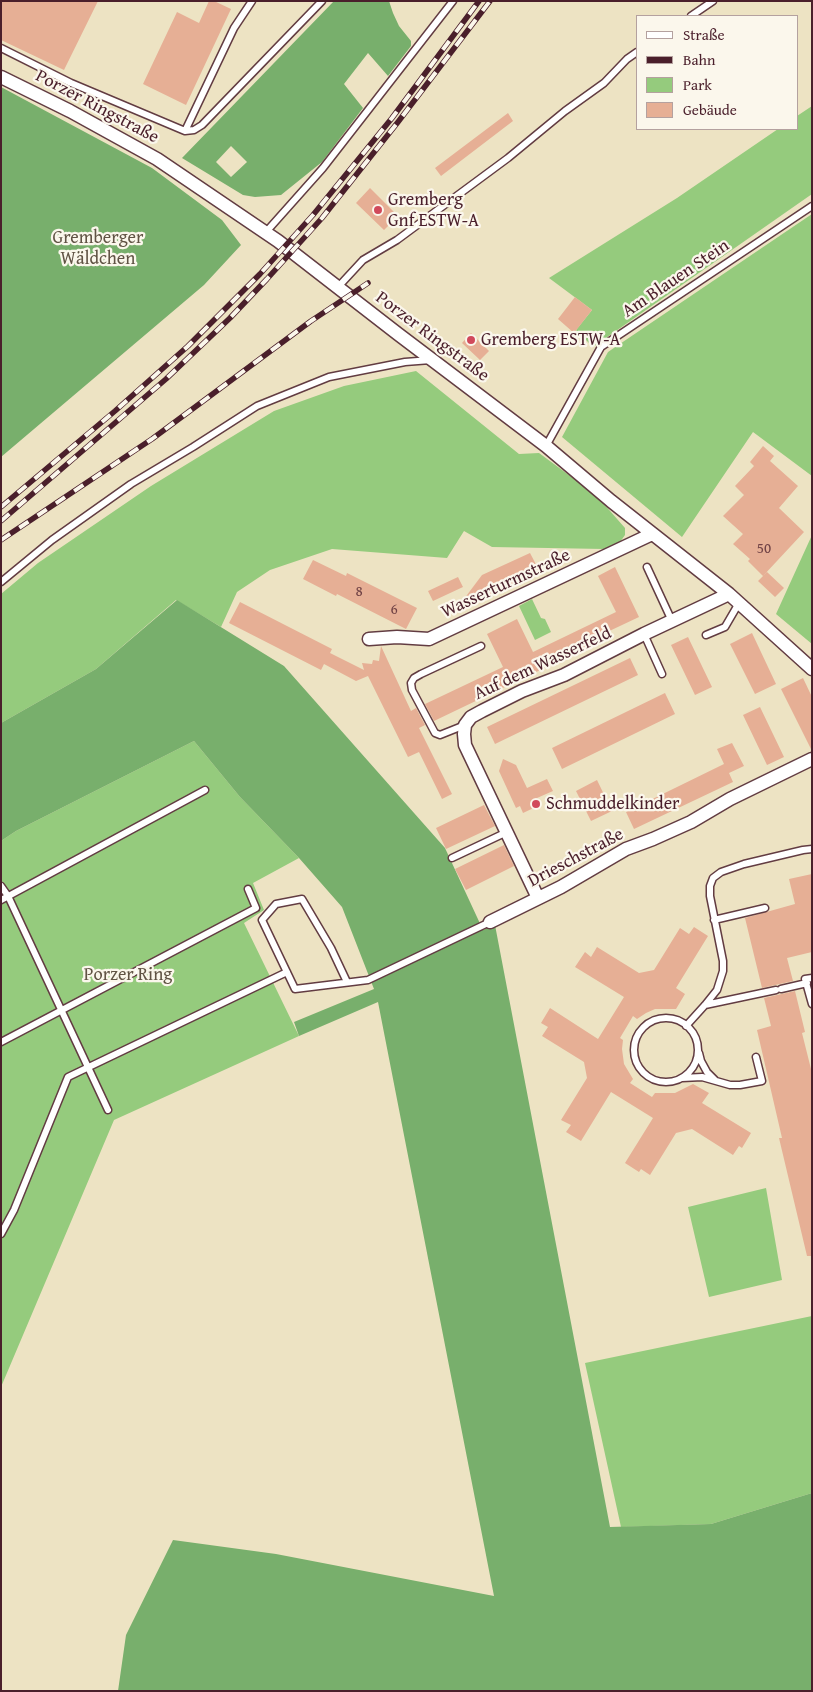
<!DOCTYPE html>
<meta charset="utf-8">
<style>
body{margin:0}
#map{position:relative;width:813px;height:1692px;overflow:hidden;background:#ede3c3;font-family:"Gentium Book Plus",serif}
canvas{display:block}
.frame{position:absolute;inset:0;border:2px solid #4a1f2b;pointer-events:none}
.legend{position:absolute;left:636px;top:15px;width:162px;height:115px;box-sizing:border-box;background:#fbf7ec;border:1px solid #b4a19f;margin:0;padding:6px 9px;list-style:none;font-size:15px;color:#4a1f2b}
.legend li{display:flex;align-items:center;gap:10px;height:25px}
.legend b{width:25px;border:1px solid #b4a19f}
</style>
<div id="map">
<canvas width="813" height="1692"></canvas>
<div class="frame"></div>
<ul class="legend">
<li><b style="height:6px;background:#fff"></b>Straße</li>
<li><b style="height:6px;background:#4a1f2b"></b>Bahn</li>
<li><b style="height:14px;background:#95cb7d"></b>Park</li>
<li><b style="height:14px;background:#e6af95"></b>Gebäude</li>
</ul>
</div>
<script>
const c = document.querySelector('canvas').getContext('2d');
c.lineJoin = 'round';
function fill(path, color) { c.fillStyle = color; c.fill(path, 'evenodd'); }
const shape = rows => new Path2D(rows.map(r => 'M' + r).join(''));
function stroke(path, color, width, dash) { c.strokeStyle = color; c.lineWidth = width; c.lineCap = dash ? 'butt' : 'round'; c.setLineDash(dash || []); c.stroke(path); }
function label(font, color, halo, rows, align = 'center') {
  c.font = font + ' "Gentium Book Plus",serif'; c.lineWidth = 4.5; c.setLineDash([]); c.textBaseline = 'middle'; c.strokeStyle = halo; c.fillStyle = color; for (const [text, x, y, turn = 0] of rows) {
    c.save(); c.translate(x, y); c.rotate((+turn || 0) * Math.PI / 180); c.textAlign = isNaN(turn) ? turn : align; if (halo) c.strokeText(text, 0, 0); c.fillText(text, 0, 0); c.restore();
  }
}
fill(shape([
 [812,106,812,194,593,347,576,330,592,310,549,278,677,198,778,129,797,129,797,116],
 [812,214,812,476,753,432,682,537,562,437,608,352],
 [416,371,519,454,539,453,596,495,625,528,625,535,620,542,604,549,492,547,464,531,447,558,332,549,270,570,237,592,221,627,176,600,96,669,1,723,1,594,38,563,151,486,274,411,344,386],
 [812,535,812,644,776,614],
 [532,599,541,618,545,619,551,632,535,640,519,606],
 [194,741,240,797,299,858,253,883,264,910,244,923,299,1036,114,1120,1,1387,1,841,16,831],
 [766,1188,782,1280,709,1297,688,1207],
 [812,1316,812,1493,711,1524,621,1527,585,1363]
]), '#95cb7d');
fill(shape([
 [334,1,389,1,393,13,399,26,411,41,411,46,388,76,368,53,344,84,363,108,322,162,281,195,255,197,243,195,182,158],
 [231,146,247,162,231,177,216,162],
 [1,87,152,168,222,220,241,245,204,285,1,457],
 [177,600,284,666,445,848,483,930,495,925,610,1527,711,1524,812,1493,812,1691,118,1691,126,1635,173,1540,276,1554,494,1596,378,1002,299,1036,294,1022,374,989,342,907,299,858,240,797,194,741,16,831,1,841,1,723,96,669]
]), '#78af6c');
fill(shape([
 [1,1,98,1,64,70,1,40],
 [209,1,214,1,231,9,186,105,143,84,177,12,199,23],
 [508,113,513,121,441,176,435,168],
 [370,188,398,216,384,230,356,203],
 [575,297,592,310,574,333,558,319],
 [471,333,489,351,480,360,462,343],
 [763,446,774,456,770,461,798,486,779,508,804,532,763,576,748,561,750,559,733,544,743,534,723,516,744,495,735,486,754,466,750,462],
 [530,553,540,572,455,611,482,575],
 [313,560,346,576,347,573,417,608,406,629,337,594,336,596,303,579],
 [615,567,639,617,603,634,605,639,434,721,425,704,503,667,487,634,517,619,533,652,616,612,598,576],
 [767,572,784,588,775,597,758,581],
 [458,577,463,587,433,601,428,591],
 [240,602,332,649,330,653,364,670,362,663,372,664,373,660,379,661,381,646,411,711,416,708,425,725,419,728,452,794,442,799,419,752,408,757,368,676,356,681,324,664,321,670,229,623],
 [752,633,776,684,755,694,730,644],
 [688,637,712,687,695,695,671,645],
 [630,658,638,675,495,744,487,727],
 [803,678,812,697,812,751,781,689],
 [665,693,675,714,562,769,552,748],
 [760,707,784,757,767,765,743,715],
 [732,743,744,766,729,773,733,782,634,829,626,812,724,764,717,749],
 [503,759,516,765,527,788,547,779,553,791,537,798,540,805,523,813,520,806,516,808,499,771],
 [597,780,612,811,591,821,576,791],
 [484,805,495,826,446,849,436,828],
 [504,845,514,866,466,890,455,869],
 [812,874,812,952,787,958,793,981,762,988,745,918,795,904,789,879],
 [694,927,708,936,676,988,685,994,676,1009,655,1009,646,1013,637,1019,633,1016,620,1038,623,1040,622,1049,624,1064,633,1079,630,1083,652,1097,655,1093,675,1093,693,1084,709,1093,702,1103,751,1133,742,1148,739,1146,733,1155,692,1129,676,1133,650,1175,641,1169,639,1172,625,1163,653,1118,611,1092,581,1141,566,1132,571,1125,561,1120,587,1078,584,1062,542,1036,548,1027,541,1023,550,1008,598,1039,624,997,575,967,585,952,591,957,597,947,639,973,654,970,680,928,689,934],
 [795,991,805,1032,802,1033,812,1073,812,1256,807,1256,779,1138,782,1138,757,1030,771,1026,764,998]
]), '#e6af95');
const service = shape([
 [691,16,713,1],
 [1,48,71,83,185,131,194,130,202,125,322,1],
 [185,131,234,28,252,1],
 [266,232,323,168,453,1],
 [338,287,363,260,397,240,508,158,565,111,604,83,627,59,637,52],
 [546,446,601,347,812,206],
 [647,567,672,621],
 [1,582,52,540,131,484,193,447,257,406,329,377,405,362,431,360],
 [644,634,662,674],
 [706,635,725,627,739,603],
 [465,725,440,735,435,733,412,690,411,683,414,678,421,674,481,646],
 [452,858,507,832],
 [1,886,8,896,108,1110],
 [1,900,205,790],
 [714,920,765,908],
 [812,978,805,979,812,1004],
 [347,982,331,948,302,899,276,904,262,920,295,989,368,980,490,922],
 [781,989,807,983],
 [705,1005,776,990],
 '634 1050a32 32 0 1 1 64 0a32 32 0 1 1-64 0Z',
 [686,1026,705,1005,717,990,723,971,723,961,710,896,710,886,713,878,721,872,744,864,803,850,812,849],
 [1,1042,256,908,248,889],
 [699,1053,701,1061,707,1072,715,1080],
 [682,1078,702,1077,730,1085,740,1085,762,1081,756,1057],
 [1,1234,14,1210,68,1077,287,972]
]);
const minor = shape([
 [1,77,70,111,157,159,278,241,398,334,546,446,611,501,729,594,812,669],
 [369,639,397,637,429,639,652,534],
 [538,898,465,745,464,734,465,725,471,717,482,711,522,691,564,675,644,634,729,594],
 [490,922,561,887,626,849,653,839,691,822,730,799,812,759]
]);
stroke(service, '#623c42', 9);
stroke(minor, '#623c42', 15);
stroke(service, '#fff', 6);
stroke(minor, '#fff', 12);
const rail = shape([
 [1,507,115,411,188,346,260,274,313,215,392,118,479,1],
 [1,521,166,379,230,318,267,279,322,218,398,122,490,1],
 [1,540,152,439,311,321,368,283]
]);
stroke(rail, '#4a1f2b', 5.5);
stroke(rail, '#fbf7ec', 4, [11]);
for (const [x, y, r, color] of [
 [378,210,5,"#d1495b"],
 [471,340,5,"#d1495b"],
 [536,804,5,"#d1495b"]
]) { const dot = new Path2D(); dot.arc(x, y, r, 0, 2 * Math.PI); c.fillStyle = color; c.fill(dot); stroke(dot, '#fbf7ec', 2); }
label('15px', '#714346', null, [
 ["50",764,549],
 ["8",359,592],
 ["6",394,610]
]);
label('18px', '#4a1f2b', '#fbf7ec', [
 ["Porzer Ringstraße",97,107,28],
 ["Am Blauen Stein",676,279,-34],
 ["Porzer Ringstraße",432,337,37],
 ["Wasserturmstraße",506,584,-25],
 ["Auf dem Wasserfeld",543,664,-25],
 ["Drieschstraße",576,858,-28]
]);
label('18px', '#4a1f2b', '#fbf7ec', [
 ["Gremberg",388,200],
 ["Gnf ESTW-A",388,221],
 ["Gremberg ESTW-A",481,340],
 ["Schmuddelkinder",546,804]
], 'left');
label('18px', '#605344', '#fbf7ec', [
 ["Gremberger",98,238],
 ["Wäldchen",98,259],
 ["Porzer Ring",128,975]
]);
</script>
